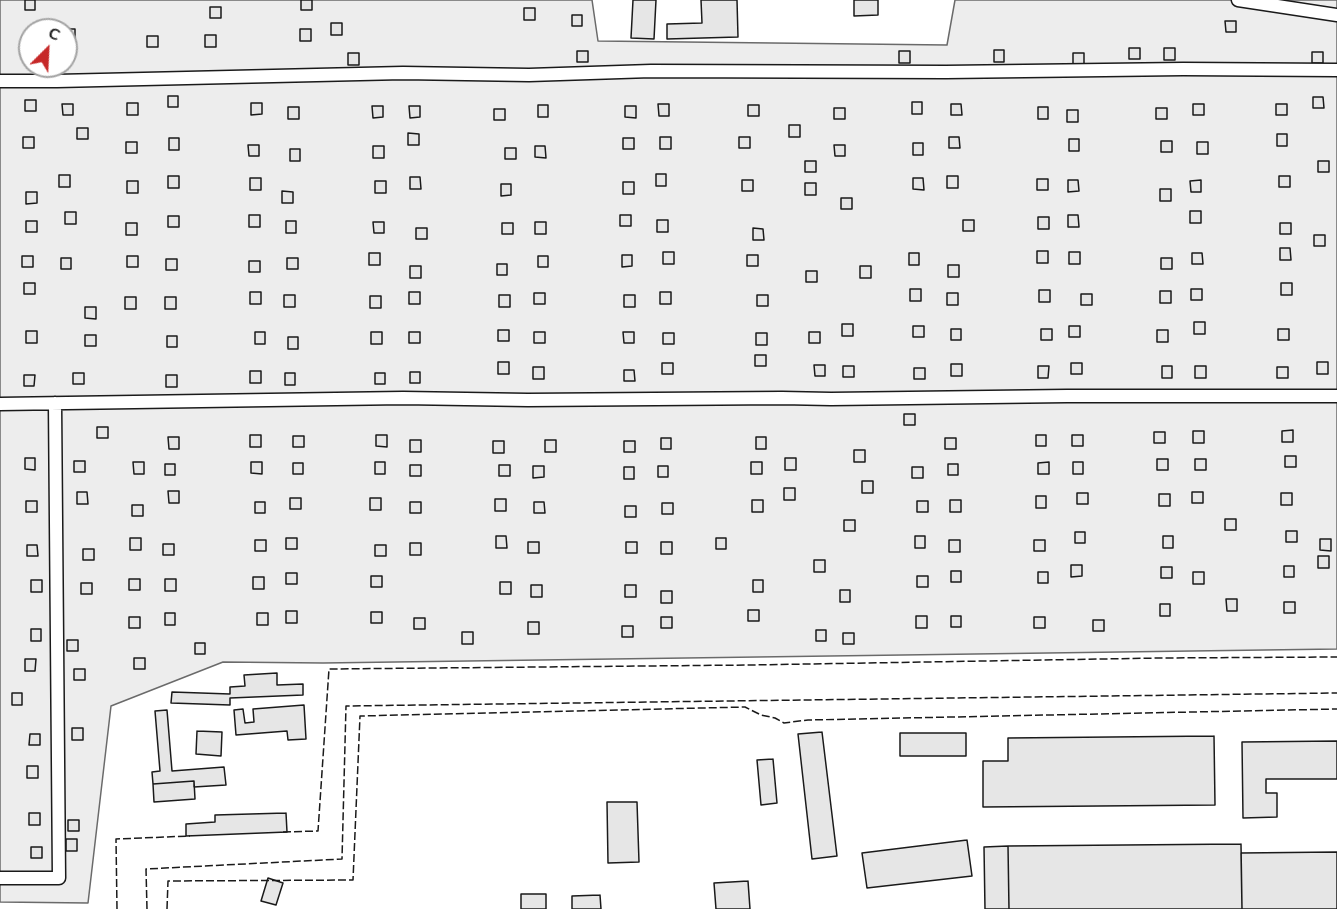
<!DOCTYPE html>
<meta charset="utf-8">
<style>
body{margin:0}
#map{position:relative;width:1337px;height:909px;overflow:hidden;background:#fff;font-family:Lato,sans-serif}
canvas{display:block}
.north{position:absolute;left:18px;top:18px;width:60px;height:60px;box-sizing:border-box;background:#fff;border:2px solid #a3a3a3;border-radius:50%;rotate:24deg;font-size:16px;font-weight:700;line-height:24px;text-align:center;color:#1a1a1a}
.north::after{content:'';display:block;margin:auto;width:21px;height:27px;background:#c62828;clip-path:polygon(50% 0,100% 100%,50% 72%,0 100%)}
</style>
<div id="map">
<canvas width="1337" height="909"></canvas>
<div class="north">С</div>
</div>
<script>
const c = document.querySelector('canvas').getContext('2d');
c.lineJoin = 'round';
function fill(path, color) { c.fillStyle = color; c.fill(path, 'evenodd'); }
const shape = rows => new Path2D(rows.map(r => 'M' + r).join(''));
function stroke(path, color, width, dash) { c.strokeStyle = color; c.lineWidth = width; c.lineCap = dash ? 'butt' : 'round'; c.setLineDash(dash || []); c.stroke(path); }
const built = shape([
 [0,0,592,0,598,41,947,45,955,0,1337,0,1337,649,323,663,223,662,111,706,88,903,0,902,0,0],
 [30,30,66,30,66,66,30,66,30,30]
]);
fill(built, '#ededed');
stroke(built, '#6a6a6a', 1.5);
const building = shape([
 [25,0,35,0,35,10,25,10,25,0],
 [301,0,312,0,312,10,301,10,301,0],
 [633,0,656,0,654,39,631,38,633,0],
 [701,0,737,0,738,37,667,39,667,24,702,23,701,0],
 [854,0,878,0,878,15,854,16,854,0],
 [210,7,221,7,221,18,210,18,210,7],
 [524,8,535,8,535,20,524,20,524,8],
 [572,15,582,15,582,26,572,26,572,15],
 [1225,21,1236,21,1236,32,1226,32,1225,21],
 [331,23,342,23,342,35,331,35,331,23],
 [64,29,75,29,75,41,66,41,66,30,64,29],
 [300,29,311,29,311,41,300,41,300,29],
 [205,35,216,35,216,47,205,47,205,35],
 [147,36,158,36,158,47,147,47,147,36],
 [1129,48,1140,48,1140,59,1129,59,1129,48],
 [1164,48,1175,48,1175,60,1164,60,1164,48],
 [994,50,1004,50,1004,62,994,62,994,50],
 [577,51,588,51,588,62,577,62,577,51],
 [899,51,910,51,910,63,899,63,899,51],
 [1312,52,1323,52,1323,63,1312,63,1312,52],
 [348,53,359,53,359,65,348,65,348,53],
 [1073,53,1084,53,1084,65,1073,65,1073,53],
 [168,96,178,96,178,107,168,107,168,96],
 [1313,97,1323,97,1324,108,1313,108,1313,97],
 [25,100,36,100,36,111,25,111,25,100],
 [912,102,922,102,922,114,912,114,912,102],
 [127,103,138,103,138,115,127,115,127,103],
 [251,103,262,103,262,114,251,115,251,103],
 [62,104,73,104,73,115,63,115,62,104],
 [658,104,669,104,669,116,659,116,658,104],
 [951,104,961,104,962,115,951,115,951,104],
 [1193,104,1204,104,1204,115,1193,115,1193,104],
 [1276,104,1287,104,1287,115,1276,115,1276,104],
 [538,105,548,105,548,117,538,117,538,105],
 [748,105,759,105,759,116,748,116,748,105],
 [372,106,383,106,383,117,373,118,372,106],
 [409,106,420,106,420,117,410,118,409,106],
 [625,106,636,106,636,118,625,117,625,106],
 [288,107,299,107,299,119,288,119,288,107],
 [1038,107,1048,107,1048,119,1038,119,1038,107],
 [834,108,845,108,845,119,834,119,834,108],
 [1156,108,1167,108,1167,119,1156,119,1156,108],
 [494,109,505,109,505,120,494,120,494,109],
 [1067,110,1078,110,1078,122,1067,122,1067,110],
 [789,125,800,125,800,137,789,137,789,125],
 [77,128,88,128,88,139,77,139,77,128],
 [408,133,419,134,419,145,408,145,408,133],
 [1277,134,1287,134,1287,146,1277,146,1277,134],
 [23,137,34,137,34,148,23,148,23,137],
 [660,137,671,137,671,149,660,149,660,137],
 [739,137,750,137,750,148,739,148,739,137],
 [949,137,959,137,960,148,949,148,949,137],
 [169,138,179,138,179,150,169,150,169,138],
 [623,138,634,138,634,149,623,149,623,138],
 [1069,139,1079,139,1079,151,1069,151,1069,139],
 [1161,141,1172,141,1172,152,1161,152,1161,141],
 [126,142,137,142,137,153,126,153,126,142],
 [1197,142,1208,142,1208,154,1197,154,1197,142],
 [913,143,923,143,923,155,913,155,913,143],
 [248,145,259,145,259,156,249,156,248,145],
 [834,145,845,145,845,156,835,156,834,145],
 [373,146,384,146,384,158,373,158,373,146],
 [535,146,545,146,546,158,535,157,535,146],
 [505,148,516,148,516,159,505,159,505,148],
 [290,149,300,149,300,161,290,161,290,149],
 [805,161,816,161,816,172,805,172,805,161],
 [1318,161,1329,161,1329,172,1318,172,1318,161],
 [656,174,666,174,666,186,656,186,656,174],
 [59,175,70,175,70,187,59,187,59,175],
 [168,176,179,176,179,188,168,188,168,176],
 [947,176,958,176,958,188,947,188,947,176],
 [1279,176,1290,176,1290,187,1279,187,1279,176],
 [410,177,420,177,421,189,410,189,410,177],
 [250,178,261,178,261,190,250,190,250,178],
 [913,178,923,178,924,190,913,189,913,178],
 [1037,179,1048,179,1048,190,1037,190,1037,179],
 [742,180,753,180,753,191,742,191,742,180],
 [1068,180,1078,180,1079,191,1068,192,1068,180],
 [1201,180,1201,192,1191,192,1190,181,1201,180],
 [127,181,138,181,138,193,127,193,127,181],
 [375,181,386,181,386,193,375,193,375,181],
 [623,182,634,182,634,194,623,194,623,182],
 [805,183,816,183,816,195,805,195,805,183],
 [501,184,511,184,511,195,501,196,501,184],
 [1160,189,1171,189,1171,201,1160,201,1160,189],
 [282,191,293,192,293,203,282,203,282,191],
 [26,192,37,192,37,203,26,204,26,192],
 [841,198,852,198,852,209,841,209,841,198],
 [1190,211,1201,211,1201,223,1190,223,1190,211],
 [65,212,76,212,76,224,65,224,65,212],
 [249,215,260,215,260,227,249,227,249,215],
 [620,215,631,215,631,226,620,226,620,215],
 [1068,215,1078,215,1079,227,1068,227,1068,215],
 [168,216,179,216,179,227,168,227,168,216],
 [1038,217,1049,217,1049,229,1038,229,1038,217],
 [657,220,668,220,668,232,657,232,657,220],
 [963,220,974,220,974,231,963,231,963,220],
 [26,221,37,221,37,232,26,232,26,221],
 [286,221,296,221,296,233,286,233,286,221],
 [373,222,384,222,384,233,374,233,373,222],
 [535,222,546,222,546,234,535,234,535,222],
 [126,223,137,223,137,235,126,235,126,223],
 [502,223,513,223,513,234,502,234,502,223],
 [1280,223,1291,223,1291,234,1280,234,1280,223],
 [416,228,427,228,427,239,416,239,416,228],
 [753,228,763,229,764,240,753,240,753,228],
 [1314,235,1325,235,1325,246,1314,246,1314,235],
 [1280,248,1290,248,1291,260,1280,260,1280,248],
 [1037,251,1048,251,1048,263,1037,263,1037,251],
 [663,252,674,252,674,264,663,264,663,252],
 [1069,252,1080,252,1080,264,1069,264,1069,252],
 [369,253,380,253,380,265,369,265,369,253],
 [909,253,919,253,919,265,909,265,909,253],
 [1192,253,1202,253,1203,264,1192,264,1192,253],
 [622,255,632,255,632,266,622,267,622,255],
 [747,255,758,255,758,266,747,266,747,255],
 [22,256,33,256,33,267,22,267,22,256],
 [127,256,138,256,138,267,127,267,127,256],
 [538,256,548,256,548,267,538,267,538,256],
 [61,258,71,258,71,269,61,269,61,258],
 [287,258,298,258,298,269,287,269,287,258],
 [1161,258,1172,258,1172,269,1161,269,1161,258],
 [166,259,177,259,177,270,166,270,166,259],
 [249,261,260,261,260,272,249,272,249,261],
 [497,264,507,264,507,275,497,275,497,264],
 [948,265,959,265,959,277,948,277,948,265],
 [410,266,421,266,421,278,410,278,410,266],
 [860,266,871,266,871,278,860,278,860,266],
 [806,271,817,271,817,282,806,282,806,271],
 [24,283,35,283,35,294,24,294,24,283],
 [1281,283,1292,283,1292,295,1281,295,1281,283],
 [910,289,921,289,921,301,910,301,910,289],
 [1191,289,1202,289,1202,300,1191,300,1191,289],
 [1039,290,1050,290,1050,302,1039,302,1039,290],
 [1160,291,1171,291,1171,303,1160,303,1160,291],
 [250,292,261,292,261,304,250,304,250,292],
 [409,292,420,292,420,304,409,304,409,292],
 [660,292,671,292,671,304,660,304,660,292],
 [534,293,545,293,545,304,534,304,534,293],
 [947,293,958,293,958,305,947,305,947,293],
 [1081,294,1092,294,1092,305,1081,305,1081,294],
 [284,295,295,295,295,307,284,307,284,295],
 [499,295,510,295,510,307,499,307,499,295],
 [624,295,635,295,635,307,624,307,624,295],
 [757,295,768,295,768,306,757,306,757,295],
 [370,296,381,296,381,308,370,308,370,296],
 [125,297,136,297,136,309,125,309,125,297],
 [165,297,176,297,176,309,165,309,165,297],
 [85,307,96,307,96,319,85,318,85,307],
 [1194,322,1205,322,1205,334,1194,334,1194,322],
 [842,324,853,324,853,336,842,336,842,324],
 [913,326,924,326,924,337,913,337,913,326],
 [1069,326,1080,326,1080,337,1069,337,1069,326],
 [951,329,961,329,961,340,951,340,951,329],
 [1041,329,1052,329,1052,340,1041,340,1041,329],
 [1278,329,1289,329,1289,340,1278,340,1278,329],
 [498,330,509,330,509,341,498,341,498,330],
 [1157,330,1168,330,1168,342,1157,342,1157,330],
 [26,331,37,331,37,343,26,343,26,331],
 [255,332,265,332,265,344,255,344,255,332],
 [371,332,382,332,382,344,371,344,371,332],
 [409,332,420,332,420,343,409,343,409,332],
 [534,332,545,332,545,343,534,343,534,332],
 [623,332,634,332,634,343,624,343,623,332],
 [809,332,820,332,820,343,809,343,809,332],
 [663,333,674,333,674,344,663,344,663,333],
 [756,333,767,333,767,345,756,345,756,333],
 [85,335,96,335,96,346,85,346,85,335],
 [167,336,177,336,177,347,167,347,167,336],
 [288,337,298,337,298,349,288,349,288,337],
 [755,355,766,355,766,366,755,366,755,355],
 [498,362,509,362,509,374,498,374,498,362],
 [1317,362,1328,362,1328,374,1317,374,1317,362],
 [662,363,673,363,673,374,662,374,662,363],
 [1071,363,1082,363,1082,374,1071,374,1071,363],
 [951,364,962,364,962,376,951,376,951,364],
 [814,365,825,365,825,376,815,376,814,365],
 [843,366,854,366,854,377,843,377,843,366],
 [1038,366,1049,366,1048,378,1038,378,1038,366],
 [1162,366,1172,366,1172,378,1162,378,1162,366],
 [1195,366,1206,366,1206,378,1195,378,1195,366],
 [533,367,544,367,544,379,533,379,533,367],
 [1277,367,1288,367,1288,378,1277,378,1277,367],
 [914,368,925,368,925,379,914,379,914,368],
 [624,370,634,370,635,381,624,381,624,370],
 [250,371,261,371,261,383,250,383,250,371],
 [410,372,420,372,420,383,410,383,410,372],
 [73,373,84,373,84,384,73,384,73,373],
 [285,373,295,373,295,385,285,385,285,373],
 [375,373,385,373,385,384,375,384,375,373],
 [24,375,35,375,34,386,24,386,24,375],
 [166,375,177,375,177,387,166,387,166,375],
 [904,414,915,414,915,425,904,425,904,414],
 [97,427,108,427,108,438,97,438,97,427],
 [1293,430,1293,442,1282,442,1282,431,1293,430],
 [1193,431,1204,431,1204,443,1193,443,1193,431],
 [1154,432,1165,432,1165,443,1154,443,1154,432],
 [250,435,261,435,261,447,250,447,250,435],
 [376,435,387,435,387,447,376,446,376,435],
 [1036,435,1046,435,1046,446,1036,446,1036,435],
 [1072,435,1083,435,1083,446,1072,446,1072,435],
 [293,436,304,436,304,447,293,447,293,436],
 [168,437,179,437,179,449,169,449,168,437],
 [756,437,766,437,766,449,756,449,756,437],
 [661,438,671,438,671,449,661,449,661,438],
 [945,438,956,438,956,449,945,449,945,438],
 [410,440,421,440,421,452,410,452,410,440],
 [545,440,556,440,556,452,545,452,545,440],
 [493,441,504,441,504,453,493,453,493,441],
 [624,441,635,441,635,452,624,452,624,441],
 [854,450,865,450,865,462,854,462,854,450],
 [1285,456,1296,456,1296,467,1285,467,1285,456],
 [25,458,35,458,35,470,25,469,25,458],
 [785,458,796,458,796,470,785,470,785,458],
 [1157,459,1168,459,1168,470,1157,470,1157,459],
 [1195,459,1206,459,1206,470,1195,470,1195,459],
 [74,461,85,461,85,472,74,472,74,461],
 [133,462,144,462,144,474,134,474,133,462],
 [251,462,262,462,262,474,251,473,251,462],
 [375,462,385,462,385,474,375,474,375,462],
 [751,462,762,462,762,474,751,474,751,462],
 [1049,462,1049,474,1038,474,1038,463,1049,462],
 [1073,462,1083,462,1083,474,1073,474,1073,462],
 [293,463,303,463,303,474,293,474,293,463],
 [165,464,175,464,175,475,165,475,165,464],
 [948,464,958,464,958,475,948,475,948,464],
 [410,465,421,465,421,476,410,476,410,465],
 [499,465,510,465,510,476,499,476,499,465],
 [533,466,544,466,544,477,533,478,533,466],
 [658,466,668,466,668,477,658,477,658,466],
 [624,467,634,467,634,479,624,479,624,467],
 [912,467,923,467,923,478,912,478,912,467],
 [862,481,873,481,873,493,862,493,862,481],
 [784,488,795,488,795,500,784,500,784,488],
 [168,491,179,491,179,503,169,503,168,491],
 [77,492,87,492,88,504,77,504,77,492],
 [1192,492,1203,492,1203,503,1192,503,1192,492],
 [1077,493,1088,493,1088,504,1077,504,1077,493],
 [1281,493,1292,493,1292,505,1281,505,1281,493],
 [1159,494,1170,494,1170,506,1159,506,1159,494],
 [1036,496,1046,496,1046,508,1036,508,1036,496],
 [290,498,301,498,301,509,290,509,290,498],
 [370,498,381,498,381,510,370,510,370,498],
 [495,499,506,499,506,511,495,511,495,499],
 [752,500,763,500,763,512,752,512,752,500],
 [950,500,961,500,961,512,950,512,950,500],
 [26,501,37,501,37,512,26,512,26,501],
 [917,501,928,501,928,512,917,512,917,501],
 [255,502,265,502,265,513,255,513,255,502],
 [410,502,421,502,421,513,410,513,410,502],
 [534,502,544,502,545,513,534,513,534,502],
 [662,503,673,503,673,514,662,514,662,503],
 [132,505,143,505,143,516,132,516,132,505],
 [625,506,636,506,636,517,625,517,625,506],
 [1225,519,1236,519,1236,530,1225,530,1225,519],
 [844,520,855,520,855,531,844,531,844,520],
 [1286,531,1297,531,1297,542,1286,542,1286,531],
 [1075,532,1085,532,1085,543,1075,543,1075,532],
 [496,536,506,536,507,548,496,548,496,536],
 [915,536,925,536,925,548,915,548,915,536],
 [1163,536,1173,536,1173,548,1163,548,1163,536],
 [130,538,141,538,141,550,130,550,130,538],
 [286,538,297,538,297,549,286,549,286,538],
 [716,538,726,538,726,549,716,549,716,538],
 [1320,539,1331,539,1331,551,1320,550,1320,539],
 [255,540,266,540,266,551,255,551,255,540],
 [949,540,960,540,960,552,949,552,949,540],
 [1034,540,1045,540,1045,551,1034,551,1034,540],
 [528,542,539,542,539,553,528,553,528,542],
 [626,542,637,542,637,553,626,553,626,542],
 [661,542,672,542,672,554,661,554,661,542],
 [410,543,421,543,421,555,410,555,410,543],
 [163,544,174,544,174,555,163,555,163,544],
 [27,545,37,545,38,556,27,556,27,545],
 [375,545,386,545,386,556,375,556,375,545],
 [83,549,94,549,94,560,83,560,83,549],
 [1318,556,1329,556,1329,568,1318,568,1318,556],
 [814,560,825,560,825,572,814,572,814,560],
 [1071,565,1082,565,1082,576,1071,577,1071,565],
 [1284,566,1294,566,1294,577,1284,577,1284,566],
 [1161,567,1172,567,1172,578,1161,578,1161,567],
 [951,571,961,571,961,582,951,582,951,571],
 [1038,572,1048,572,1048,583,1038,583,1038,572],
 [1193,572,1204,572,1204,584,1193,584,1193,572],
 [286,573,297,573,297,584,286,584,286,573],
 [371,576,382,576,382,587,371,587,371,576],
 [917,576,928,576,928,587,917,587,917,576],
 [253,577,264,577,264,589,253,589,253,577],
 [129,579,140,579,140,590,129,590,129,579],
 [165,579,176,579,176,591,165,591,165,579],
 [31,580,42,580,42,592,31,592,31,580],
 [753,580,763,580,763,592,753,592,753,580],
 [500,582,511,582,511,594,500,594,500,582],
 [81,583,92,583,92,594,81,594,81,583],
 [531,585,542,585,542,597,531,597,531,585],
 [625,585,636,585,636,597,625,597,625,585],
 [840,590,850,590,850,602,840,602,840,590],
 [661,591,672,591,672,603,661,603,661,591],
 [1226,599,1237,599,1237,611,1227,611,1226,599],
 [1284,602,1295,602,1295,613,1284,613,1284,602],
 [1160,604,1170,604,1170,616,1160,616,1160,604],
 [748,610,759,610,759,621,748,621,748,610],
 [286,611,297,611,297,623,286,623,286,611],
 [371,612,382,612,382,623,371,623,371,612],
 [165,613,175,613,175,625,165,625,165,613],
 [257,613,268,613,268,625,257,625,257,613],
 [916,616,927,616,927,628,916,628,916,616],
 [951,616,961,616,961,627,951,627,951,616],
 [129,617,140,617,140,628,129,628,129,617],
 [661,617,672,617,672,628,661,628,661,617],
 [1034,617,1045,617,1045,628,1034,628,1034,617],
 [414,618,425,618,425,629,414,629,414,618],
 [1093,620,1104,620,1104,631,1093,631,1093,620],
 [528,622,539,622,539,634,528,634,528,622],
 [622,626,633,626,633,637,622,637,622,626],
 [31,629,41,629,41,641,31,641,31,629],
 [816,630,826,630,826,641,816,641,816,630],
 [462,632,473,632,473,644,462,644,462,632],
 [843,633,854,633,854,644,843,644,843,633],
 [67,640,78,640,78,651,67,651,67,640],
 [195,643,205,643,205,654,195,654,195,643],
 [134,658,145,658,145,669,134,669,134,658],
 [25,659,36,659,35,671,25,671,25,659],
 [74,669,85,669,85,680,74,680,74,669],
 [277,673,277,685,303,684,303,695,230,698,230,705,171,703,172,692,230,694,230,687,245,686,244,675,277,673],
 [12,693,22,693,22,705,12,705,12,693],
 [304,705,306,739,288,740,287,731,236,735,234,710,243,709,245,723,254,722,253,709,304,705],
 [167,710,172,771,224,767,226,785,194,787,194,781,153,784,152,772,160,771,155,711,167,710],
 [72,728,83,728,83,740,72,740,72,728],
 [197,731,222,732,221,756,196,754,197,731],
 [822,732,837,856,812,859,798,734,822,732],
 [900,733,966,733,966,756,900,756,900,733],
 [30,734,40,734,40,745,29,745,30,734],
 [1214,736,1215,805,983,807,983,761,1008,761,1008,738,1214,736],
 [1337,741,1337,779,1266,779,1266,793,1277,793,1277,817,1243,818,1242,742,1337,741],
 [773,759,777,803,761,805,757,760,773,759],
 [27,766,38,766,38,778,27,778,27,766],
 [194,781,195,799,154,802,153,784,194,781],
 [607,802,637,802,639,862,608,863,607,802],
 [29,813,40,813,40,825,29,825,29,813],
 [286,813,287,832,186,836,186,824,215,822,215,815,286,813],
 [68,820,79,820,79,831,68,831,68,820],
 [66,839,77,839,77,851,66,851,66,839],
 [967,840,972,876,867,888,862,853,967,840],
 [1241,844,1242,909,1009,909,1008,846,1241,844],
 [1008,846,1009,909,985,909,984,847,1008,846],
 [31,847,42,847,42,858,31,858,31,847],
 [1337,852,1337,909,1242,909,1241,853,1337,852],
 [268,878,283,883,276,905,261,901,268,878],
 [748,881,750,909,716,909,714,883,748,881],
 [521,894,546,894,546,909,521,909,521,894],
 [600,895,601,909,572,909,572,896,600,895]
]);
fill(building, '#e6e6e6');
stroke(building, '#1a1a1a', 1.5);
const street = shape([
 [1238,0,1337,15],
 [0,81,57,81,403,73,529,75,651,71,946,72,1183,69,1337,70],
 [0,404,403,398,528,400,782,398,831,399,1067,396,1337,396],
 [0,878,59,878,55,403]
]);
stroke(street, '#1a1a1a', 15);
stroke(street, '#fff', 12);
stroke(shape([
 [283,832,318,831,329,669,750,665,1160,658,1337,657],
 [117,909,116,839,190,836],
 [147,909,146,869,342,859,346,706,1337,693],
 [167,909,168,881,353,880,360,716,745,707,761,715,775,718,784,723,808,720,1337,709]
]), '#1a1a1a', 1.5, [8, 3]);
</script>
